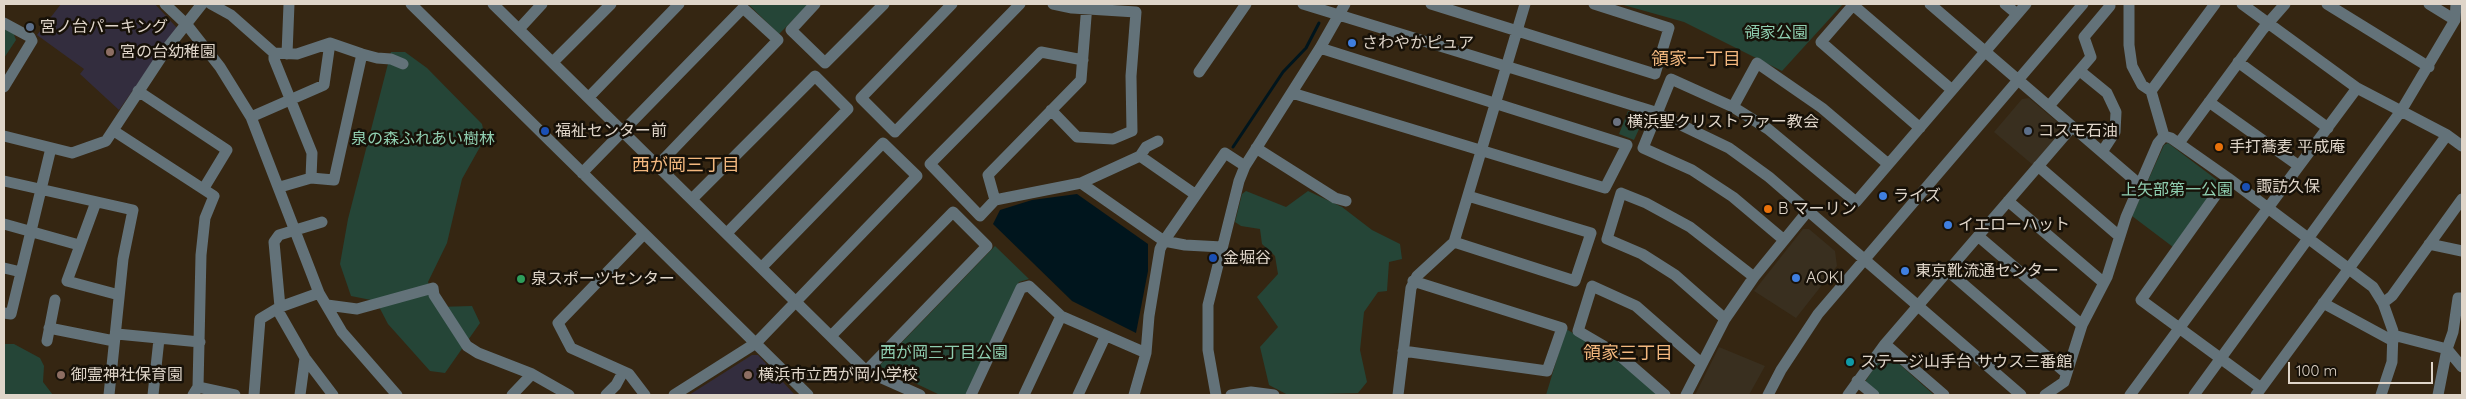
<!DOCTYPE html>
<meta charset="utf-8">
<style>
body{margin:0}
#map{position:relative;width:2466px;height:399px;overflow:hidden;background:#352612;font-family:Quicksand,sans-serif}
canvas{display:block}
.frame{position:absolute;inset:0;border:5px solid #dfd5c9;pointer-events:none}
.scale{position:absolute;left:2288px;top:362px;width:145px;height:22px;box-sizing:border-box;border:2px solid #dfd5c9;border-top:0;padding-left:6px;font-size:15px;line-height:18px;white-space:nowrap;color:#dfd5c9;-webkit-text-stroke:4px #171108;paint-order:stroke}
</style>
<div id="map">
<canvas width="2466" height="399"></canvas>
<div class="frame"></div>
<div class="scale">100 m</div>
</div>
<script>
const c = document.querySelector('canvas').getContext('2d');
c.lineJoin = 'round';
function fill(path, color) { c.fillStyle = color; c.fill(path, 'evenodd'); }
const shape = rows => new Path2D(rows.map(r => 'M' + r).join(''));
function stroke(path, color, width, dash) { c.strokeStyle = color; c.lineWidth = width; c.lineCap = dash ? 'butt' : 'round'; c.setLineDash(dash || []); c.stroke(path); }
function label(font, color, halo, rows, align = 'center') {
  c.font = font + ' Quicksand,"Noto Sans JP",sans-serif'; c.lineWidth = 5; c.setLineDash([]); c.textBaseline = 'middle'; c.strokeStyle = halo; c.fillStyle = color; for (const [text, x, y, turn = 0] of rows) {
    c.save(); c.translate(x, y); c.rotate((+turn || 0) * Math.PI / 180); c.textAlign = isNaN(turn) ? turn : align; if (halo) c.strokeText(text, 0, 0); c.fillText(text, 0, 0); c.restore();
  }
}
fill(shape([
 [2029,98,2062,126,2062,130,2033,165,1994,132,2022,99],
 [1803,229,1809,229,1835,251,1837,266,1796,318,1754,291],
 [1719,347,1765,366,1749,395,1695,395]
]), '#392f1f');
fill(shape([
 [61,4,155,4,177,28,119,110,80,74,84,69,37,35],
 [752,355,758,355,795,395,689,395]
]), '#332d3e');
fill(shape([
 [748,4,809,4,779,34],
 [1620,4,1843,4,1782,71,1684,22],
 [4,29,13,32,16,40,4,58],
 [391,52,405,52,427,68,482,124,485,138,462,179,447,243,428,282,437,307,472,306,480,323,445,373,430,371,388,324,376,301,351,296,340,264,348,219],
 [1628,111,1645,116,1634,140,1619,134],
 [2168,143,2217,180,2218,184,2173,247,2132,216,2164,145],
 [1246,191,1286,207,1308,191,1342,207,1372,230,1400,244,1402,259,1389,262,1387,291,1378,292,1364,312,1360,350,1367,382,1358,393,1288,395,1269,385,1260,347,1278,327,1257,297,1278,274,1275,256,1262,244,1260,229,1241,226,1235,222,1242,194],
 [995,246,1029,279,1019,282,966,395,940,395,879,366],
 [1566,329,1615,357,1659,395,1546,395],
 [4,344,14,344,40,358,44,366,43,382,53,395,4,395],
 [1887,353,1934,395,1879,395,1865,382,1883,354]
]), '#254537');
fill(shape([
 [1077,194,1148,244,1148,271,1136,333,1072,301,993,224,1000,210,1032,200]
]), '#00151d');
stroke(shape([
 [1233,147,1283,72,1306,48,1319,23]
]), '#00151d', 3);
stroke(shape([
 [165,4,187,25,220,67,251,117,319,293,342,332,397,395],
 [211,4,231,15,274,53,297,54,330,43,362,54,377,58,391,59,403,64],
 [411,4,808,395],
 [493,4,866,371,920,395],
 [815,4,791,30,825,63,884,4],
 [952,4,861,98,895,132,1020,4],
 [1303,4,1652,111,1729,148,1769,177,2021,395],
 [1431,4,1655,74,1669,28,1594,4],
 [1854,4,1821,42,1920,128],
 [1930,4,2139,184],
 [2005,4,2017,14],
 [2129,4,2129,45,2132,66,2142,85,2151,91,2164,136],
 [2242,4,2357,88,2447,135,2462,146],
 [2327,4,2429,67],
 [2429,4,2455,20],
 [1853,5,1952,90],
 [4,23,30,37,32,41,4,87],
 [519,29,542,4],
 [274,53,274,59,312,153,311,178],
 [287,54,289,4],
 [1083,60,1041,52,930,164,980,216,995,200,1081,183,1140,156,1146,147,1158,141],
 [553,62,611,4],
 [2238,62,2328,128],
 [2080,71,2107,93,2116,112,2115,132,2102,152],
 [1199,72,1246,4],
 [138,91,227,150,204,188],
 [2151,91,2215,4],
 [1292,93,1605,188,1627,145,1320,48],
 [589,97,679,4],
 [2209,102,2299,166,2357,88],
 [2049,106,2091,57,2084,37,2110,6],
 [1733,107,1757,63,1822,108,1888,164],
 [1051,110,1077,137,1113,139,1132,131,1131,76,1136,12,1072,8,1053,4],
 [251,117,324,85,330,43],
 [114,131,214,196,205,218,201,255,198,387],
 [4,136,72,153,106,141,168,47,202,4],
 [2164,136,2171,138,2228,178,2373,287,2383,303,2393,331,2392,362,2381,395],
 [2179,143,2263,29,2285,4],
 [1256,148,1335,198,1346,201],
 [1140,156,1196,195],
 [2038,166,2119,236],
 [582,173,743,8,778,40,658,165],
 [2228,178,2141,300,2261,388],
 [4,181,133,210,123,259,109,395],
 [1081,183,1164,241,1185,245,1222,247],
 [280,187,311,178,334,180,362,54],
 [692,199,815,76,848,109,727,233],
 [995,200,988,175,1081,80,1087,4],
 [2008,201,2104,283],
 [96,202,67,281,119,295],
 [4,224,79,245],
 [644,234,558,323,571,348,629,374,645,395],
 [1978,236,2082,325],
 [1784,240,1733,197,1692,170,1643,148,1671,79,1733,107,1768,129,1856,202,2026,4],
 [1454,242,1575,281,1591,233,1468,196],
 [2429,244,2462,251],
 [4,268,21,272],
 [1948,271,2066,373],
 [2323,303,2393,341],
 [2383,303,2392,296,2462,199],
 [327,305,357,309,433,288,434,295,467,346,478,353,532,374,569,395],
 [280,307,274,242,279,235,322,222],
 [277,309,305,358,333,395],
 [4,313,11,314,51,148],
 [1725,319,1675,275,1642,254,1607,239,1621,193,1646,203,1690,227,1754,277],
 [49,328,114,341],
 [117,334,200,342],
 [2393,335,2447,349,2462,367],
 [831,336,953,212,987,246,866,371],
 [47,341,55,300],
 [1885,344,1944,395],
 [1403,351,1547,371,1562,328,1413,281],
 [1857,381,1874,395],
 [153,395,159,339],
 [193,395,198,387,235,395],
 [254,395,260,319,280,307,319,293],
 [300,395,305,358],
 [512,395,532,374],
 [606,395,616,385,623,372],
 [674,395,756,343,917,176,883,143,762,267],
 [971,395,1021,288,1029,286,1061,316,1146,353],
 [1024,395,1061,316],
 [1078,395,1105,337],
 [1134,395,1146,353,1149,316,1160,249,1164,241,1225,153,1245,166],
 [1216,395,1208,350,1208,305,1239,181,1245,166,1320,48,1345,4],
 [1231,395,1251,392,1274,395],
 [1398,395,1411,288,1417,276,1454,242,1525,4],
 [1665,395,1619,355,1578,331,1592,286,1636,306,1701,363],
 [1686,395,1725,319,1754,277,1807,212],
 [1768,395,1781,370,1818,314,2083,4],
 [1848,395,1885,344,2072,127],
 [2045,395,2064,382,2082,325,2107,277,2126,217,2158,143,2164,136],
 [2130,395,2299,166],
 [2194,395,2401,111,2455,20,2456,4],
 [2256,395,2447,135],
 [2438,395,2447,349,2453,332,2458,298,2462,298]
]), '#637279', 11);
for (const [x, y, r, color] of [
 [30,27,5,"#5c6f8a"],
 [1352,43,5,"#3f7fe0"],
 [110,52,5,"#8d6e63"],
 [1617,122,5,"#6b7280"],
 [545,131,5,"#1a4fb4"],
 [2028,131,5,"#5c6f8a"],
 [2219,147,5,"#e8710a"],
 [2246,187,5,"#1a4fb4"],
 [1883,196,5,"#3f7fe0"],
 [1768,209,5,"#e8710a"],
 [1948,225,5,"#3f7fe0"],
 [1213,258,5,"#1a4fb4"],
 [1905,271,5,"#3f7fe0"],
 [1796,278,5,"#3f7fe0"],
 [521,279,5,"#2e9e5b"],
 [1850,362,5,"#0f9aa8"],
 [61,375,5,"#8d6e63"],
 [748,375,5,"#8d6e63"]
]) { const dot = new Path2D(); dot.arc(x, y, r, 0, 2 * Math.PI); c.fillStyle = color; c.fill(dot); stroke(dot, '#171108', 2); }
label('16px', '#dfd5c9', '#171108', [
 ["宮ノ台パーキング",40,27],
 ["さわやかピュア",1362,43],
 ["宮の台幼稚園",120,52],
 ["横浜聖クリストファー教会",1627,122],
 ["福祉センター前",555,131],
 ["コスモ石油",2038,131],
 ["手打蕎麦 平成庵",2229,147],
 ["諏訪久保",2256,187],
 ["ライズ",1893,196],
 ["B マーリン",1778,209],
 ["イエローハット",1958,225],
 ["金堀谷",1223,258],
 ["東京靴流通センター",1915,271],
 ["AOKI",1806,278],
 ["泉スポーツセンター",531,279],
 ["ステージ山手台 サウス三番館",1860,362],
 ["御霊神社保育園",71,375],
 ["横浜市立西が岡小学校",758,375]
], 'left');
label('16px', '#8fceb0', '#171108', [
 ["領家公園",1776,33],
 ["泉の森ふれあい樹林",423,139],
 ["上矢部第一公園",2177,190],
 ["西が岡三丁目公園",944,353]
]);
label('18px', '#f3b87f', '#171108', [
 ["領家一丁目",1696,60],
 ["西が岡三丁目",686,166],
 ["領家三丁目",1628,354]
]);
</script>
